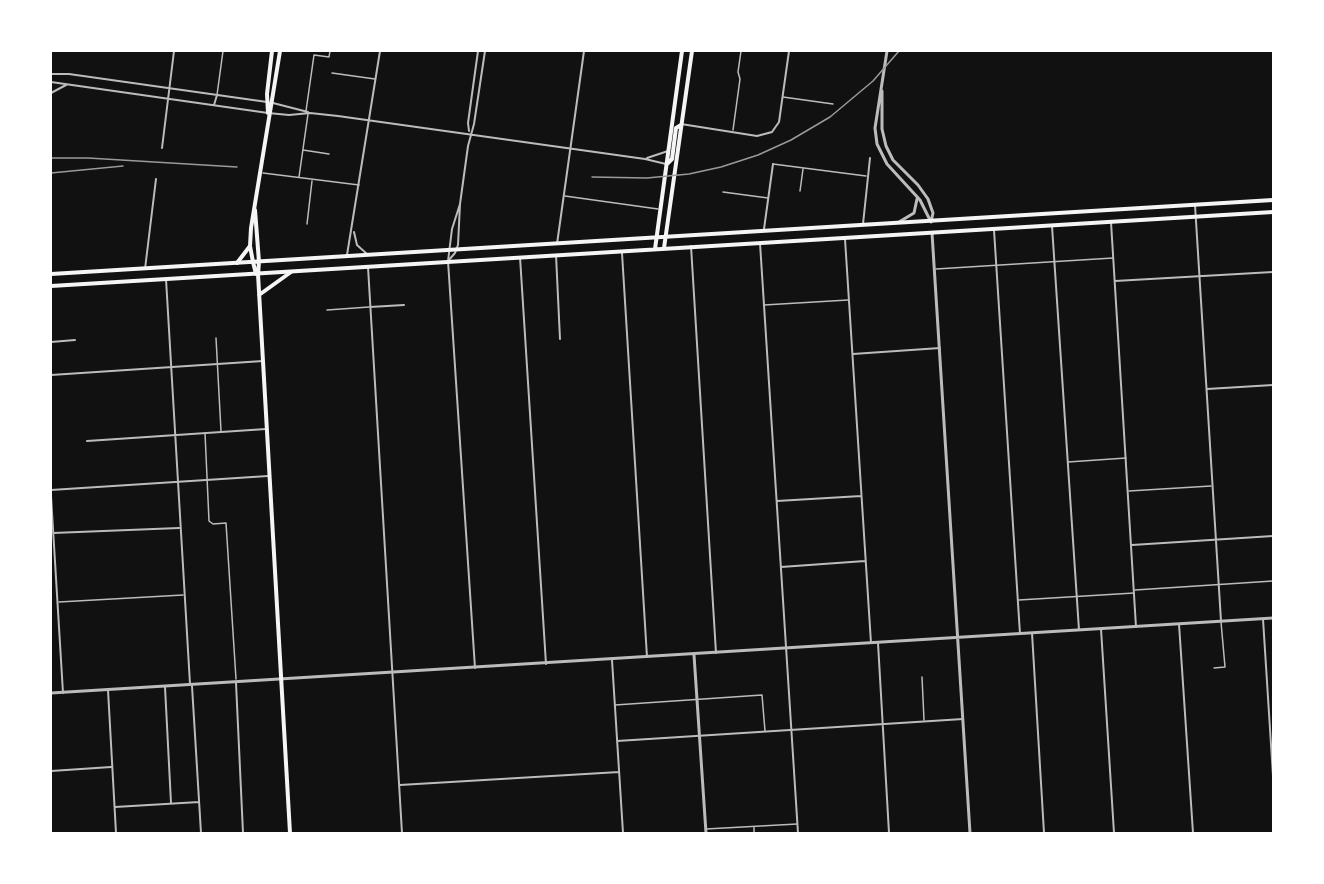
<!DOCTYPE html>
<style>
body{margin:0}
#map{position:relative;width:1324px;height:884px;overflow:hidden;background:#111;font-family:Arial,sans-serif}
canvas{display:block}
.frame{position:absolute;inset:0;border:52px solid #fff;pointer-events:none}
</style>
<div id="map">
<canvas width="1324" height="884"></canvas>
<div class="frame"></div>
</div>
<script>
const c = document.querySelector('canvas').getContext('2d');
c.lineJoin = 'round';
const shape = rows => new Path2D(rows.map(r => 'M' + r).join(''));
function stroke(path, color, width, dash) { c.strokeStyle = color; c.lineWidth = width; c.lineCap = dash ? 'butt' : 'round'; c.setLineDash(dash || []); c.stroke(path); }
stroke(shape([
 [332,73,375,79],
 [217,95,223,51],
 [783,97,833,104],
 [306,111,314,55,329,57,330,51],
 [733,130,740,79,738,72,741,51],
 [303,150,329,154],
 [773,164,866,176],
 [263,173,359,185],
 [299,177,308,114],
 [800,191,803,169],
 [723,192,768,198],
 [565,196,658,209],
 [307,224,312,181],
 [936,269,1113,258],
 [764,305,848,300],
 [327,310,369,307],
 [216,338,221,431],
 [205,433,209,521,213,524,226,523,236,679],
 [1068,462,1126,458],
 [1129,491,1211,486],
 [1135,590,1273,581],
 [1019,600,1134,593],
 [59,602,183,595],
 [1214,668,1225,667,1221,622],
 [922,677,924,720],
 [615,705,762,695,765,731],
 [754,827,754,833],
 [706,829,797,824]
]), '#bcbcbc', 1.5);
stroke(shape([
 [51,74,69,74,267,102],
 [51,82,268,113,289,115,310,113,338,116,645,159,666,164],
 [51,93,66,85],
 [273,103,308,112],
 [214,105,217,95],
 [681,124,757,136,772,132,779,122,789,51],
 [469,131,468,123,478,51],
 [162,148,174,51],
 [647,158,668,151],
 [460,204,452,229,448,261,475,668],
 [1195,205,1221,621],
 [1111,222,1136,627],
 [863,224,870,158],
 [1052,226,1079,630],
 [764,229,773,164],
 [994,230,1020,634],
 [354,232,357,245,367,254],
 [845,239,871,643],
 [760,243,798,833],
 [557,244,584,51],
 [691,246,716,653],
 [622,253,647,657],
 [347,255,380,51],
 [556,255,560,339],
 [520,257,546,664],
 [448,261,455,253,458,245,460,204,468,146,474,124,485,51],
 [368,267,402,833],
 [145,269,156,179],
 [166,279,190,684],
 [1115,281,1273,272],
 [370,307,404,305],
 [51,342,75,340],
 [853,354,940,348],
 [51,375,263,361],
 [1207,389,1273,385],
 [87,441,266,429],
 [51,490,268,476],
 [51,496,63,693],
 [777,501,861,496],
 [53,533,179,528],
 [1132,545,1273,536],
 [781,567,865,561],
 [1263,619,1273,776],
 [1179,624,1193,833],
 [1101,629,1114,833],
 [1032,633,1044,833],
 [878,643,889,833],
 [612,660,623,833],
 [236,683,243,833],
 [192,686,201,833],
 [165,687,171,803],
 [108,690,116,833],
 [617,741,963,719],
 [51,771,111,767],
 [400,785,619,772],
 [115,807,199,802]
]), '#bcbcbc', 2);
stroke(shape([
 [887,51,875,128,877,144,887,164,920,200,930,220],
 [882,91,882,129,886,146,893,160,918,185,928,199,933,213,931,222],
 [899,222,914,213,917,199],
 [932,233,970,833],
 [694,655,706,833],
 [51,693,1273,618]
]), '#bcbcbc', 3);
stroke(shape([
 [268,113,267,94,272,51],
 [255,210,259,262],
 [253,262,250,246,251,228,280,51],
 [237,263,250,246]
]), '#f5f5f5', 4);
stroke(shape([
 [258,274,290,833],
 [259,295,291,272]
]), '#f5f5f5', 4);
stroke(shape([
 [667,164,672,159,676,128,681,125],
 [664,248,692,51],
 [655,249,682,51],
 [253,262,256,274],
 [51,274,1273,200],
 [258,274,259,262],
 [51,286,1273,212]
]), '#f5f5f5', 4);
stroke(shape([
 [51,158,88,158,237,167],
 [51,173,123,166],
 [592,177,647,178,689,174,721,167,758,155,791,140,830,117,873,81,899,51]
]), '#9a9a9a', 1.5);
</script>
